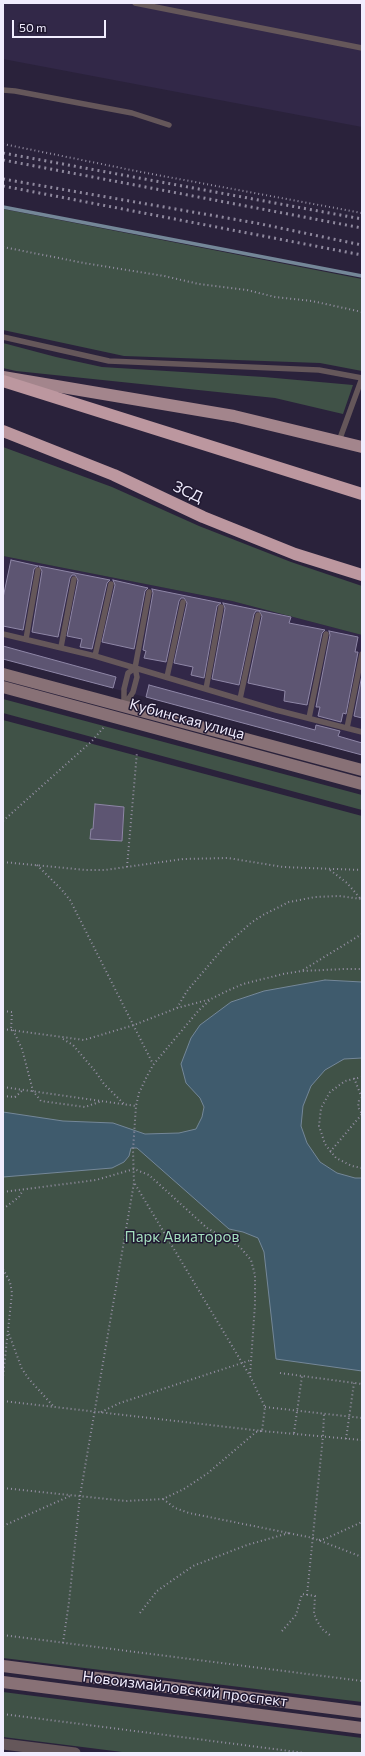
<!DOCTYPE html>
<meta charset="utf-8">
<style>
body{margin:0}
#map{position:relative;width:365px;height:1756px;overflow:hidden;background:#2a223b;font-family:Commissioner,sans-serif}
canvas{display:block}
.frame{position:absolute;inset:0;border:4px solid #f1edfe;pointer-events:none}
.scale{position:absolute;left:12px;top:20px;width:94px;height:18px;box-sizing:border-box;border:2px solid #f1edfe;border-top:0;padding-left:5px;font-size:12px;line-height:14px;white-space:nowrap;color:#f1edfe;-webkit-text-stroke:3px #201831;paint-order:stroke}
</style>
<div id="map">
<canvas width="365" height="1756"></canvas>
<div class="frame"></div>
<div class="scale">50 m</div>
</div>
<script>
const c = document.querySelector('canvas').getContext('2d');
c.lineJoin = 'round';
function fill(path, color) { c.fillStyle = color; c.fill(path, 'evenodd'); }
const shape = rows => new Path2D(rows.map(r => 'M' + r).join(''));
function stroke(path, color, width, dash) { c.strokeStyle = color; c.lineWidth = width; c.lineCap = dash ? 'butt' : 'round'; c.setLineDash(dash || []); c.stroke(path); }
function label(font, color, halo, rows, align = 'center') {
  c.font = font + ' Commissioner,sans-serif'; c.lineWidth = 3; c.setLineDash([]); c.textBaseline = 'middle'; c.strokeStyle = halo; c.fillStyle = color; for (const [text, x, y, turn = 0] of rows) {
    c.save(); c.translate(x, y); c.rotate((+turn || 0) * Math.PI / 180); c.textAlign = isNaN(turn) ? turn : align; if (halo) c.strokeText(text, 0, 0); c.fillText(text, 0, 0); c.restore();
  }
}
fill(shape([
 [3,3,362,3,362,127,3,59],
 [3,556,232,601,362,635,362,755,3,659]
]), '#322848');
fill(shape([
 [3,209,362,279,362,371,320,363,124,356,3,330],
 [3,343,56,357,102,367,264,377,353,385,343,414,275,398,16,371,3,368],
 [3,447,112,487,199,526,291,562,362,586,362,635,232,601,3,556],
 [3,699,362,795,362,810,3,713],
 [3,720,362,816,362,1702,3,1658],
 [3,1692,362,1738,362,1753,130,1753,3,1737]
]), '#405247');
const water = shape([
 [325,980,362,982,362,1058,344,1059,325,1070,311,1086,303,1106,301,1126,307,1143,320,1162,337,1173,355,1178,362,1178,362,1371,276,1359,264,1252,258,1238,243,1232,229,1229,137,1148,131,1148,129,1156,124,1162,112,1168,3,1177,3,1112,63,1121,113,1123,145,1134,179,1133,196,1129,202,1117,204,1107,200,1098,186,1083,181,1064,191,1038,200,1025,231,1002,264,991,325,980]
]);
fill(water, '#3f5b6d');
stroke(water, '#748798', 1);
stroke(shape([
 [3,207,362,276]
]), '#748798', 3.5);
const building = shape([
 [11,560,38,566,34,569,23,630,3,626,3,598,11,560],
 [39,566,110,580,107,583,92,649,80,647,82,639,67,636,78,580,75,575,72,575,70,578,58,637,32,632,42,571,39,566],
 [113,580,148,588,145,591,134,649,102,642,115,585,113,580],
 [152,589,221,603,217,606,204,678,191,675,193,667,174,663,187,603,184,598,181,598,179,601,166,662,144,658,146,651,143,650,153,593,152,589],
 [223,603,291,617,289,623,325,630,322,633,307,705,284,701,285,691,248,683,262,616,259,611,256,611,254,614,239,685,212,679,225,608,223,603],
 [329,631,358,637,355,652,358,652,346,714,343,713,341,722,318,716,320,707,316,707,330,635,329,631],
 [3,646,116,677,113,688,3,659,3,646],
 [362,675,362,718,354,716,362,675],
 [149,685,315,730,316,725,340,731,338,736,362,743,362,755,146,697,149,685],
 [95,804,124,807,122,841,90,839,91,829,93,829,95,804]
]);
fill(building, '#5d5572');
stroke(building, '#8e86a6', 1);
stroke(shape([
 [3,144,141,172,362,213],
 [3,247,84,263,164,276,199,284,247,290,275,297,312,301,362,312],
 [3,821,92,741,104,727],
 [3,862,86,870,105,870,183,859,228,858,283,867,362,870],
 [37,865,62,890,70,900,153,1064],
 [127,867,137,752],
 [330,870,347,883,360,898],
 [303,970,362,934],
 [177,1008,187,991,225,946,252,922,263,915,289,902,315,897,339,896,362,899],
 [3,1011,12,1012,11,1030],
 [3,1029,84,1040,134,1025,177,1008,211,999],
 [13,1030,22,1049,33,1091,41,1101,85,1107,102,1101],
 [63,1039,73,1045,95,1071,104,1084,124,1104],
 [362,1077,345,1081,330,1092,321,1108,319,1126,325,1144,336,1158,352,1166,362,1168],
 [354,1078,362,1098],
 [3,1087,136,1106],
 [3,1096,15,1097,23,1090],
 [362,1098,359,1100,358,1107,362,1114],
 [330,1152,362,1114],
 [135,1184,250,1376,265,1407,262,1431],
 [3,1192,96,1180,134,1169,149,1175,207,1228,240,1247,251,1260,255,1275,255,1304,250,1376],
 [3,1209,19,1197,23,1190],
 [3,1269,10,1282,12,1293,3,1377],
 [9,1334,22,1369,29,1379,54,1407],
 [280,1373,362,1384],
 [3,1401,262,1431,362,1440],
 [265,1407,362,1418],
 [101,1412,120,1403,251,1360],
 [294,1433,302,1376],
 [346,1439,354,1383],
 [3,1488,126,1501,163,1499,184,1489,208,1473,256,1432,261,1431],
 [163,1499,175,1508,189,1513,313,1538,362,1557],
 [3,1526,70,1496],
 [319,1540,325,1539,362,1522],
 [307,1595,323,1436,324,1414],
 [140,1613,157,1591,193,1566,247,1545,289,1533],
 [282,1631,296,1615,302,1594,315,1596,314,1613,316,1619,322,1629,331,1636],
 [3,1635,362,1681],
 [63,1643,69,1602,80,1496,134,1183,133,1150,136,1106,139,1093,147,1076,153,1065,199,1010,211,999,227,991,243,984,283,974,302,971,344,969,362,969],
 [3,1714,305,1753]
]), '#9690a5', 2, [1, 3]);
stroke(shape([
 [135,3,362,48],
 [3,90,15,91,132,113,169,125],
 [3,337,109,361,319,370,362,378],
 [339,441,362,378],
 [3,634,95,656,276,710,362,732],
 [26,639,38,570],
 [61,647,74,579],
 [95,656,111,584],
 [167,677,183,602],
 [206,689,221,607],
 [240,699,258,615],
 [124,706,133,692,137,677,135,668,149,592],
 [124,706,124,689,128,673,135,668],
 [309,718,326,634],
 [347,728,362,654]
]), '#65575a', 5.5);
stroke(shape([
 [3,1744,75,1753]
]), '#65575a', 11);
stroke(shape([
 [3,674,362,770],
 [3,687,362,784],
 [3,1666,362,1712],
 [3,1682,362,1728]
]), '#887176', 12);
stroke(shape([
 [3,377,234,416,362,447]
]), '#a3858c', 12);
stroke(shape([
 [3,381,362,494],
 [3,431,114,475,203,517,295,554,362,575]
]), '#bc979f', 12);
stroke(shape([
 [3,153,362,219],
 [3,160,362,228],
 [3,179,256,223,362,245],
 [3,186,362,255]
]), '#8f899e', 3, [2, 4]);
label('15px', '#f1edfe', '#201831', [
 ["ЗСД",188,492,25],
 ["Кубинская улица",187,719,15],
 ["Новоизмайловский проспект",185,1689,7]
]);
label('15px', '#a4debe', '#201831', [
 ["Парк Авиаторов",182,1237]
]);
</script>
